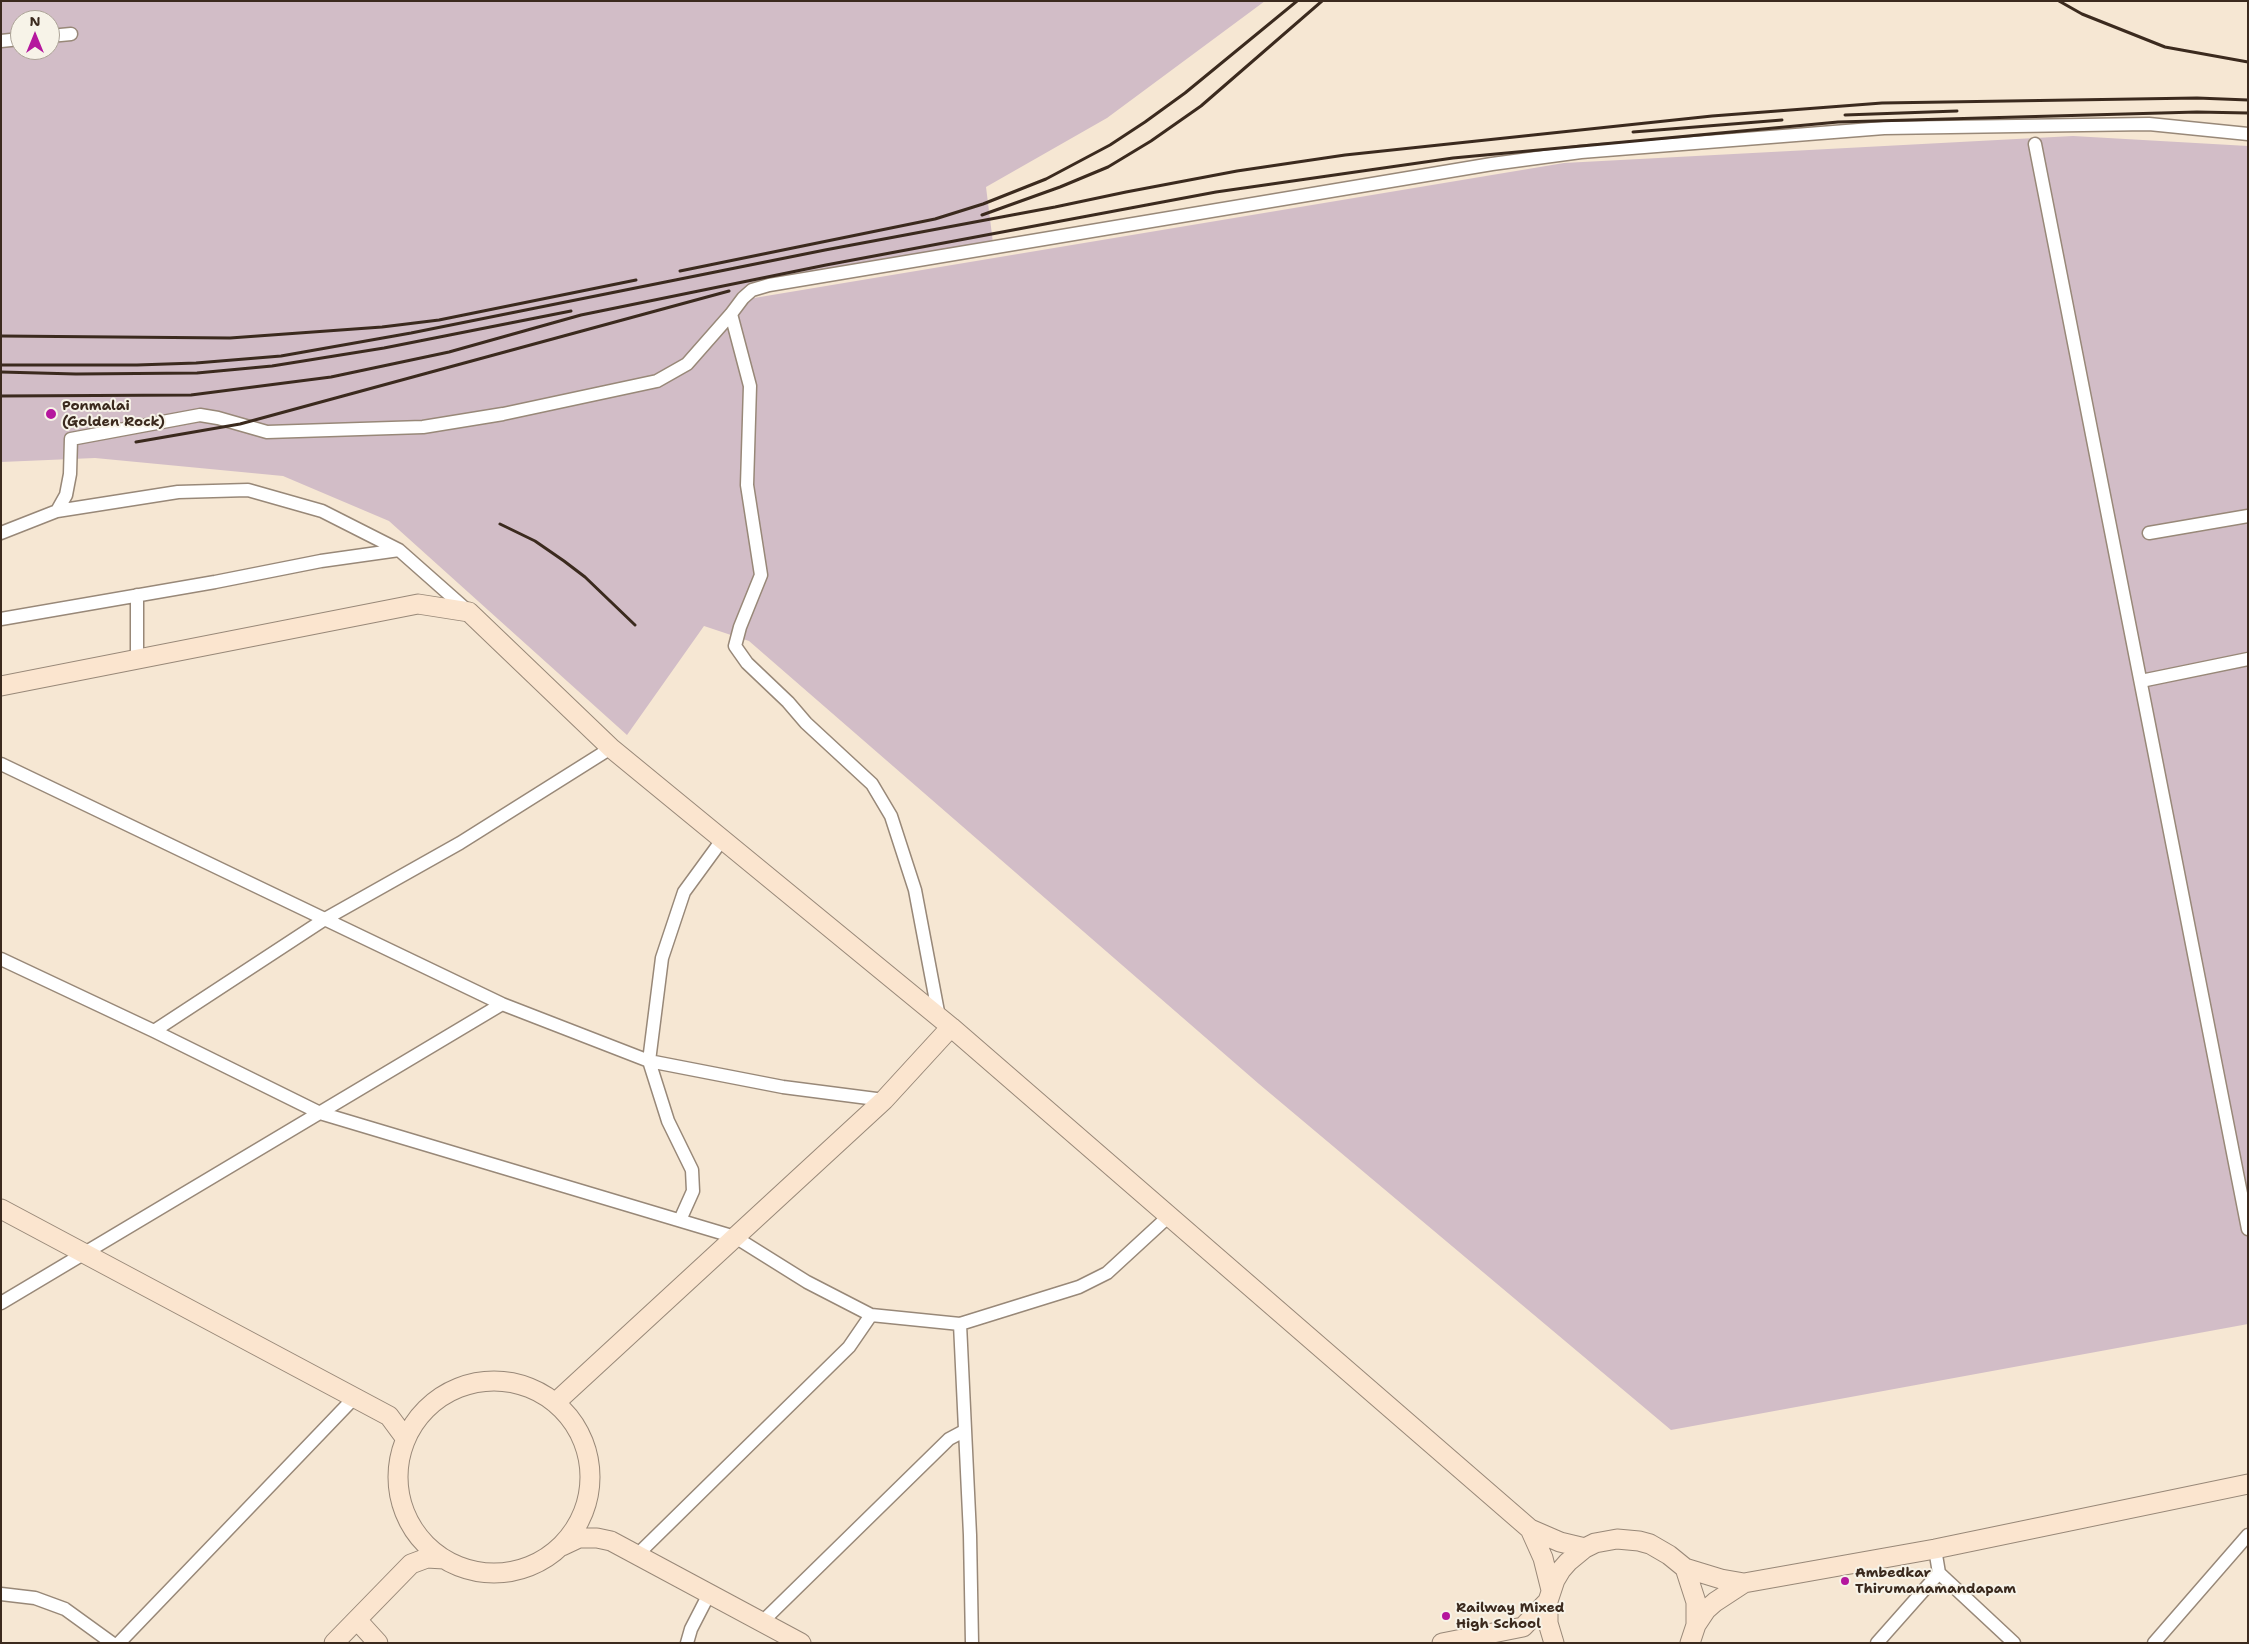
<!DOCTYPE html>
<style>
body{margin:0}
#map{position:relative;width:2249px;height:1644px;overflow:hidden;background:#f6e7d3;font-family:"Shantell Sans",sans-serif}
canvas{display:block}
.frame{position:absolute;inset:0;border:2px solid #3b2a1e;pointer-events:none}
.north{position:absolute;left:10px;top:10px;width:50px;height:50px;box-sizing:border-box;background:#f7f3e8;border:1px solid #aca397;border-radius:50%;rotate:0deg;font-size:14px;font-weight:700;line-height:20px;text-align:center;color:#3b2a1e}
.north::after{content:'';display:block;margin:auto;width:18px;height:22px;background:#b5179e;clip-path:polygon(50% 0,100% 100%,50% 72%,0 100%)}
</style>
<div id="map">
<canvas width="2249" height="1644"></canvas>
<div class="frame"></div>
<div class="north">N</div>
</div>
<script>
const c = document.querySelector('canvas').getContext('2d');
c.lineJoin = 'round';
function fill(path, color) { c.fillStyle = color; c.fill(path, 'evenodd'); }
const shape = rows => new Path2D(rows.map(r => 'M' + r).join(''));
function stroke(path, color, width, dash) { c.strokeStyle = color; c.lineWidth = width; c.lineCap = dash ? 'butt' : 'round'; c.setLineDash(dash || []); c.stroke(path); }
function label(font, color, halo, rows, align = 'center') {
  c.font = font + ' "Shantell Sans",sans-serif'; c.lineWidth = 4; c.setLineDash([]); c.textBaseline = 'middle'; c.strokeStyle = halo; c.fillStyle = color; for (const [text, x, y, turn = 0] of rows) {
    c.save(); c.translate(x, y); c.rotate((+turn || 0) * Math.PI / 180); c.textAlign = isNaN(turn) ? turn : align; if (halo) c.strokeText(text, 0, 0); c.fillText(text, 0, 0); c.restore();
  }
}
fill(shape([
 [1,1,1265,1,1107,118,986,187,993,243,756,286,754,298,1564,163,2073,136,2248,146,2248,1324,1671,1430,1259,1084,749,641,704,626,627,735,389,521,283,476,95,458,1,462],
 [20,20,50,20,50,50,20,50]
]), '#d2bdc7');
const street = shape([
 [50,36,71,34],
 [1,41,20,39],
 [2035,144,2248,1229],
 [731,314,750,386,747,485,761,575,740,627,735,646,747,663,788,702,806,723,872,784,891,816,915,890,939,1017],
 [57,511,178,492,248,490,322,511,399,550,468,611],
 [1,533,57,511,66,495,70,474,71,439,200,415,218,418,267,432,423,427,503,414,657,381,687,364,731,314,743,298,752,290,769,285,1492,164,1581,152,1884,128,2149,124,2248,134],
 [2149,533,2248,516],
 [137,595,137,659],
 [1,619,215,582,321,561,399,550],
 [2141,681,2248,659],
 [1,764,502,1004,649,1061,783,1087,884,1100],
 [1,959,154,1031,320,1113,735,1237,807,1282,871,1315,960,1324,1079,1287,1107,1273,1169,1216],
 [154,1031,325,919,460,843,611,748],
 [680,1220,693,1191,692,1170,668,1121,649,1061,662,958,684,892,722,840],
 [1,1303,502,1004],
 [960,1324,970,1535,972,1643],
 [1935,1549,1939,1573],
 [637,1555,849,1347,871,1315],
 [1,1594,35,1598,65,1609,112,1643],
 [762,1622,949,1439,964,1431],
 [119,1643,354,1398],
 [687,1643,691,1629,709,1594],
 [1877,1643,1939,1573,2014,1643],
 [2154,1643,2248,1535]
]);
const secondary = shape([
 [1,686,418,604,469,612,611,748,951,1027,1530,1529,1560,1542,1585,1548],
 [1,1209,389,1416,406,1439],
 '398 1477a96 96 0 1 1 192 0a96 96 0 1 1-192 0Z',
 [555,1403,884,1100,951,1027],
 [1530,1529,1543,1558,1551,1590],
 [562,1546,579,1538,597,1538,611,1541,801,1643],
 [1685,1568,1721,1579,1744,1583,1935,1549,2248,1484],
 [357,1620,378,1643],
 [1696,1625,1706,1610,1715,1602,1744,1583],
 [334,1643,411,1564,427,1558,444,1559],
 [1442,1643,1523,1627,1548,1601],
 [1554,1643,1548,1623,1548,1601,1555,1580,1561,1570,1568,1562,1585,1548,1595,1543,1617,1539,1639,1541,1650,1544,1669,1555,1685,1568,1696,1602,1696,1625,1690,1643]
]);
stroke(street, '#988878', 15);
stroke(secondary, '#988878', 21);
stroke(street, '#fff', 12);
stroke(secondary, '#fbe5cf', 19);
stroke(shape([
 [2059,1,2082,14,2165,47,2248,62],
 [1845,115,1957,111],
 [1633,132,1782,120],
 [982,215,1060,187,1108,167,1151,141,1201,106,1322,1],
 [680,271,935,219,983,204,1046,179,1110,145,1145,122,1185,93,1297,1],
 [1,336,230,338,382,327,439,320,636,280],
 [1,365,137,365,196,363,281,356,411,333,825,250,1055,207,1126,192,1237,171,1345,155,1712,116,1882,103,2197,98,2248,100],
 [1,372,76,374,197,373,272,366,384,348,571,311],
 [1,396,191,395,331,377,449,352,581,315,826,265,1216,192,1453,158,1838,122,2197,112,2248,113],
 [136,442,240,424,729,291],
 [500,524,535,541,564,561,585,577,635,625]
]), '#3b2a1e', 3);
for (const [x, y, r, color] of [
 [51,414,6,"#b5179e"],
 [1845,1581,5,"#b5179e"],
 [1446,1616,5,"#b5179e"]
]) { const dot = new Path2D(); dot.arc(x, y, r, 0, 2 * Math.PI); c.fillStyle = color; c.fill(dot); stroke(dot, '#f7f3e8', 2); }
label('bold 14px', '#3b2a1e', '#f7f3e8', [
 ["Ponmalai",62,406],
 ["(Golden Rock)",62,422],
 ["Ambedkar",1855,1573],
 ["Thirumanamandapam",1855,1589],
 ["Railway Mixed",1456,1608],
 ["High School",1456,1624]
], 'left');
</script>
